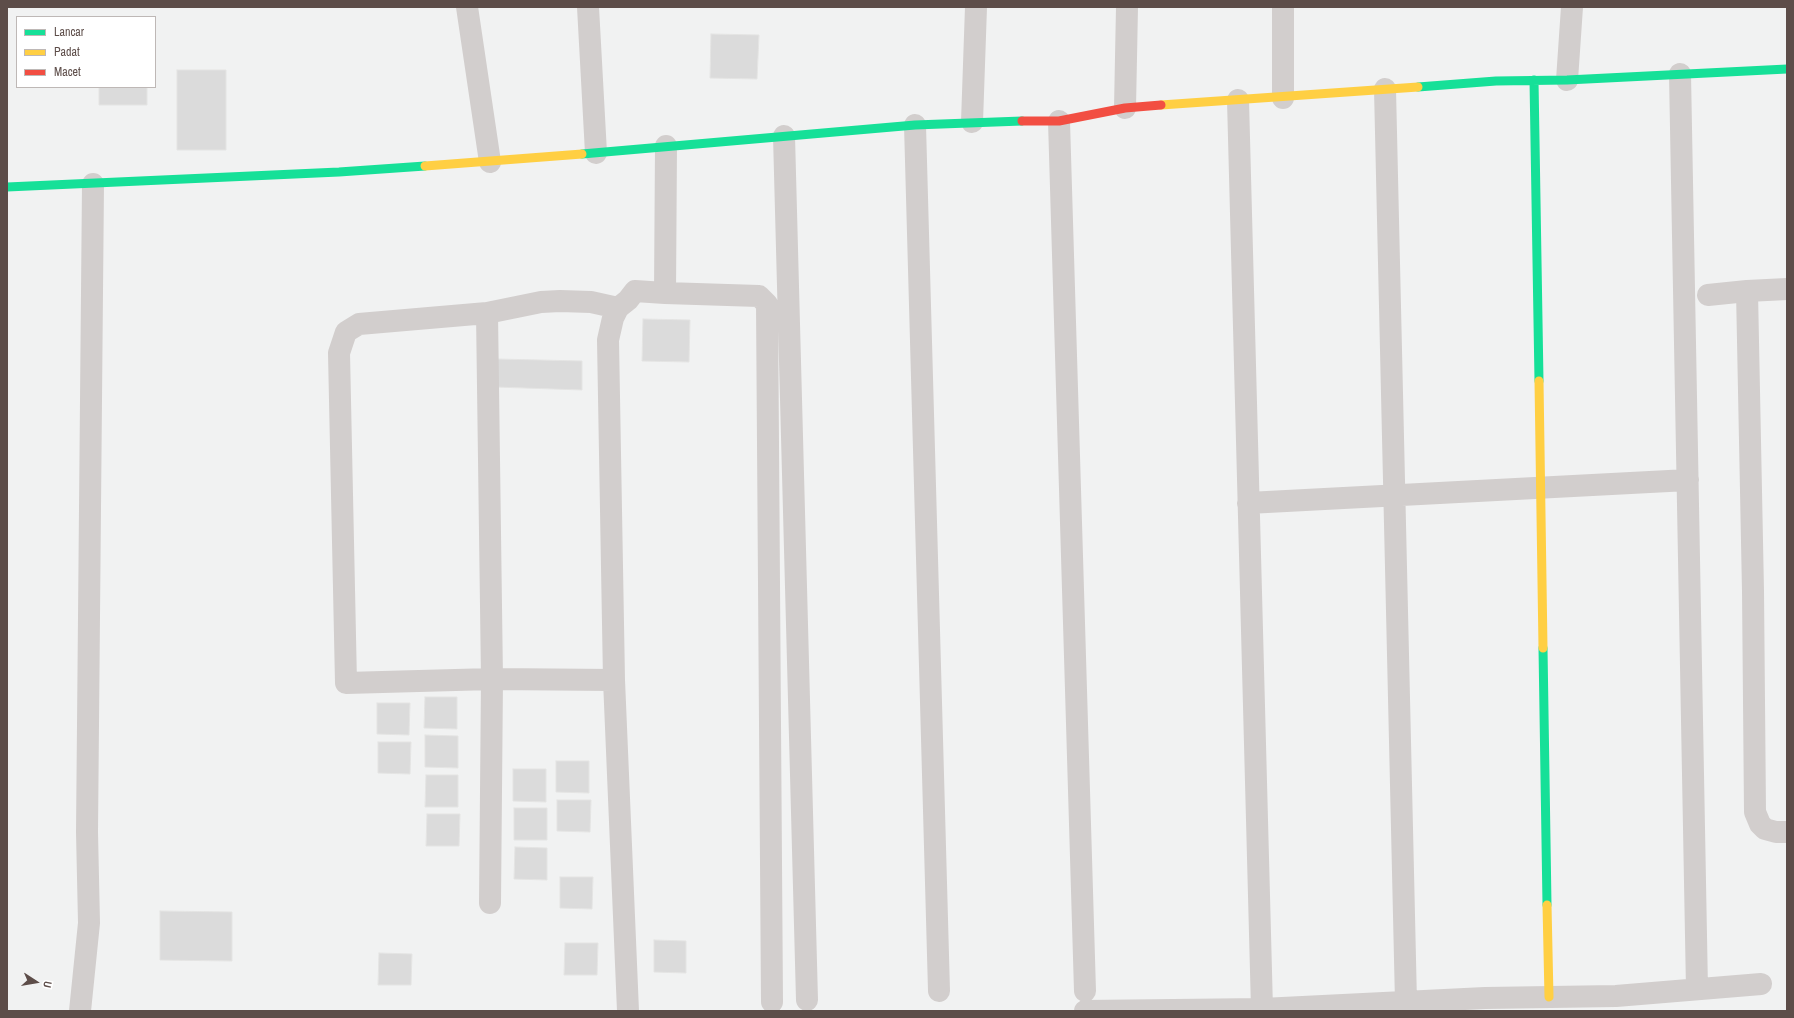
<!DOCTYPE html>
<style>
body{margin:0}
#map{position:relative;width:1794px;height:1018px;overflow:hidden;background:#f1f2f2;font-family:"Archivo Narrow",sans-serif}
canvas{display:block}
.frame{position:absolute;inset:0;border:8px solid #5d4d49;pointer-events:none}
.legend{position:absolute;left:16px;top:16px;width:140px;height:72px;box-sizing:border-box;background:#fff;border:1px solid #beb8b6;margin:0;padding:5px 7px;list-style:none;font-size:12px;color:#5d4d49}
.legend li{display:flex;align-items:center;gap:8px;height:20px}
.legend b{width:20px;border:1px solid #beb8b6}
.north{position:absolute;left:16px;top:962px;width:40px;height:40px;-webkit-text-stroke:3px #fff;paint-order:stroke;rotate:102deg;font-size:11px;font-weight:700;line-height:16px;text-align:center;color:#5d4d49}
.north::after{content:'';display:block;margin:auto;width:14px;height:18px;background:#5d4d49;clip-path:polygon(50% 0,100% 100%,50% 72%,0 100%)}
</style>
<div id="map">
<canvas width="1794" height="1018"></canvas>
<div class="frame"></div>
<ul class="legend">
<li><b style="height:5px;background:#16e098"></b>Lancar</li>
<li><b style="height:5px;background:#ffcf43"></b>Padat</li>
<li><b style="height:5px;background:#f24e42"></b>Macet</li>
</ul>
<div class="north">U</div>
</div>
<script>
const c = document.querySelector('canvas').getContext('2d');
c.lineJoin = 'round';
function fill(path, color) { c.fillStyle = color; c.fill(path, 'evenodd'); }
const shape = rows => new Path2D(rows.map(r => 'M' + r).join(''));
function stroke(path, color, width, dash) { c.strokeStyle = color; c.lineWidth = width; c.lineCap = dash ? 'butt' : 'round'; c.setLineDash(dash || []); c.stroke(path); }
const building = shape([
 [711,34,759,35,757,79,710,78,711,34],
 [177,70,226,70,226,150,177,150,177,70],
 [99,87,147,87,147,105,99,105,99,87],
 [643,319,690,320,689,362,642,361,643,319],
 [497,359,582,361,582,390,496,387,497,359],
 [425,697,457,697,457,729,424,728,425,697],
 [377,703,410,703,409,735,377,734,377,703],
 [425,735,458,736,458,768,425,767,425,735],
 [378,742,411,742,410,774,378,773,378,742],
 [556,761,589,761,589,793,556,792,556,761],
 [513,769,546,769,546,802,513,801,513,769],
 [426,775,458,775,458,807,425,807,426,775],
 [557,800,591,800,590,832,557,831,557,800],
 [514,808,547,808,547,840,514,840,514,808],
 [427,814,460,814,459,846,426,846,427,814],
 [515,847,547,848,547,880,514,879,515,847],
 [560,877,593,877,592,909,560,908,560,877],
 [160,911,232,912,232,961,160,960,160,911],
 [654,940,686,941,686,973,654,972,654,940],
 [565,943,598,943,597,975,564,975,565,943],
 [379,953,412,954,411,985,378,985,379,953]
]);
fill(building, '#dbdbdb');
stroke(building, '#e4e4e3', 1);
stroke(shape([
 [467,7,490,162],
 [588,7,596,153],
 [1283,7,1283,98],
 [1680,74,1697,989],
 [1567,80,1572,7],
 [1385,89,1406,1002],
 [1238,100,1262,1009],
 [1125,108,1127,7],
 [1059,121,1085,991],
 [972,122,976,7],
 [915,125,939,991],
 [784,136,807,1000],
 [1787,289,1747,291,1753,591,1755,812,1760,824,1765,829,1776,832,1787,832],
 [665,293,759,296,767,304,772,1002],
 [1708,295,1747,291],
 [487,313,492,679,490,903],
 [1248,503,1688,480],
 [614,680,492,679,346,683,339,353,346,332,359,324,487,313,541,302,560,301,591,302,618,308],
 [80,1011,89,923,87,832,93,184],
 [628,1011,614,680,608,340,613,318,618,308,628,300,635,291,665,293,666,146],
 [1085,1011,1262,1009,1485,998,1616,996,1761,984]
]), '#d2cecd', 22);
stroke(shape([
 [1534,80,1539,381],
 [1418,87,1496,81,1567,80,1787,69],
 [582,154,915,125,1022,121],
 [7,187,339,172,425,166],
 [1543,648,1547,905]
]), '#16e098', 9);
stroke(shape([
 [1161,105,1418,87],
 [425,166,582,154],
 [1539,381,1543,648],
 [1547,905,1549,997]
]), '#ffcf43', 9);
stroke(shape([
 [1022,121,1059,121,1125,108,1161,105]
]), '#f24e42', 9);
</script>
